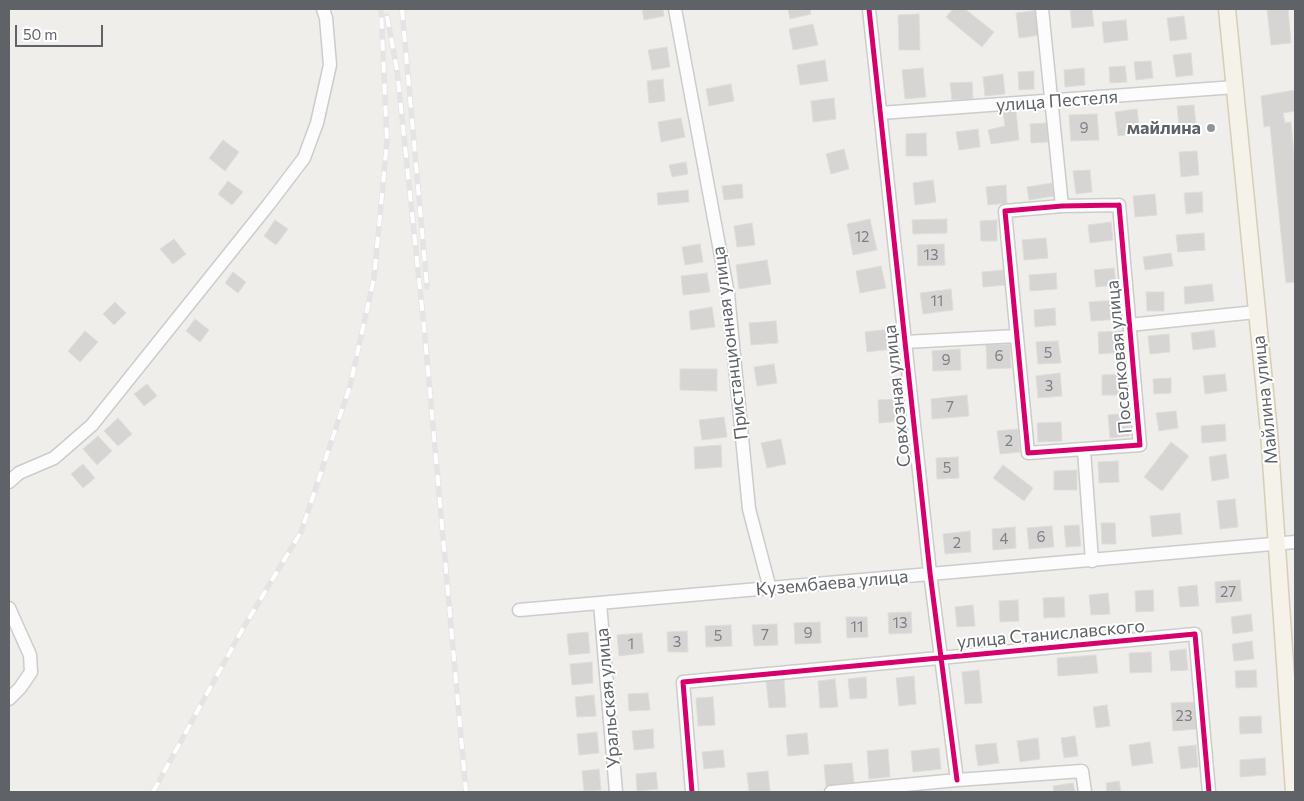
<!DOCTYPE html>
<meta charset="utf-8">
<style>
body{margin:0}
#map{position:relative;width:1304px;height:801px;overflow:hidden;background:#efeeea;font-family:Commissioner,sans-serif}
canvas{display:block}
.frame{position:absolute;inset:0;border:10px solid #5f6368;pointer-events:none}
.scale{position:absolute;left:15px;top:25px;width:88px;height:22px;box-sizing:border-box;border:2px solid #5f6368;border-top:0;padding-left:6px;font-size:15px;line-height:18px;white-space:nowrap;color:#5f6368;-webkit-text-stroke:4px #fff;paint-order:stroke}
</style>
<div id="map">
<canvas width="1304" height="801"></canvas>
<div class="frame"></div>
<div class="scale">50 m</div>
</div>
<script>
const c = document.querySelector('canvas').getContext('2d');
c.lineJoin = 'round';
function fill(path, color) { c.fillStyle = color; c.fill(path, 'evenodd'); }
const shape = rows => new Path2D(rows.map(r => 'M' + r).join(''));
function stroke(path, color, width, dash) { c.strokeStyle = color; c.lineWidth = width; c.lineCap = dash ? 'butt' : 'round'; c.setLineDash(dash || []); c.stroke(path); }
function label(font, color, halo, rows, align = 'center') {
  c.font = font + ' Commissioner,sans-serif'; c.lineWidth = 4; c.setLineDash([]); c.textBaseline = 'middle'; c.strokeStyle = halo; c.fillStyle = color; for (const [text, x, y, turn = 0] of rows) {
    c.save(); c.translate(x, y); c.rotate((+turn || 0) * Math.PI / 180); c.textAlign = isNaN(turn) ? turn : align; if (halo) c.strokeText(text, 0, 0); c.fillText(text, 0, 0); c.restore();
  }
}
const building = shape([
 [642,9,663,9,664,16,644,20,642,9],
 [788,9,810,9,811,14,790,19,788,9],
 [953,9,965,9,994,32,982,47,946,17,953,9],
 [1070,9,1092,9,1094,26,1072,28,1070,9],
 [1267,9,1288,9,1291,43,1271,45,1267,9],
 [1038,10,1041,35,1019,38,1016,13,1038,10],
 [919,14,920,50,899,50,898,15,919,14],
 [1184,16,1187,39,1170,41,1167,18,1184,16],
 [1126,20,1128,40,1104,43,1102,22,1126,20],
 [813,24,818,45,793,50,789,29,813,24],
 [667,47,670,67,652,70,648,50,667,47],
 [1191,53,1193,75,1176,77,1173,55,1191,53],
 [825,60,828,81,800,85,797,65,825,60],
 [1151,61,1153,78,1136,80,1134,62,1151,61],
 [1125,66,1127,82,1110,83,1109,67,1125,66],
 [923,68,926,97,905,99,902,70,923,68],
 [1084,68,1085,85,1065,87,1064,70,1084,68],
 [1034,71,1034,89,1019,90,1018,72,1034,71],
 [1003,74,1005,94,985,96,983,77,1003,74],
 [663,79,665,101,649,103,647,81,663,79],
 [972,82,973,99,952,100,950,83,972,82],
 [731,84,734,101,709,106,706,89,731,84],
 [1295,90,1295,111,1283,113,1285,123,1291,122,1295,166,1295,282,1286,283,1270,126,1264,127,1261,96,1295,90],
 [834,98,836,119,813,122,811,101,834,98],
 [1194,105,1196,126,1179,127,1177,106,1194,105],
 [1137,109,1140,133,1118,136,1115,112,1137,109],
 [1016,111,1019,140,991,144,988,130,1005,126,1003,112,1016,111],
 [1097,114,1099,140,1071,141,1069,115,1097,114],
 [681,118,685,137,661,142,658,122,681,118],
 [1047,123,1048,142,1031,143,1030,124,1047,123],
 [978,129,980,147,959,150,956,132,978,129],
 [926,133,927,156,906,156,906,134,926,133],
 [223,140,239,152,225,171,209,158,223,140],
 [844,149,849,169,831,174,826,154,844,149],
 [1197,151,1199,175,1181,177,1179,152,1197,151],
 [686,162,688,174,672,177,669,165,686,162],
 [1090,170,1092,192,1076,194,1073,171,1090,170],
 [933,180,936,202,915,205,913,183,933,180],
 [228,181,243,192,232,205,218,194,228,181],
 [1052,183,1054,196,1029,200,1027,187,1052,183],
 [742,184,743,198,724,200,722,186,742,184],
 [1006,185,1007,203,988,205,986,187,1006,185],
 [688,190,689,202,658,205,657,193,688,190],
 [1202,192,1203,212,1186,214,1184,193,1202,192],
 [1155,194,1157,215,1135,217,1133,196,1155,194],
 [870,219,877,250,853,255,847,224,870,219],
 [947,219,947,233,913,234,912,220,947,219],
 [275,220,288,229,276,245,264,236,275,220],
 [997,220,997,241,981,241,980,221,997,220],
 [1111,222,1113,240,1090,243,1088,225,1111,222],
 [752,223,755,245,737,247,734,226,752,223],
 [1204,233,1205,250,1178,252,1176,235,1204,233],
 [1046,238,1048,258,1024,260,1022,240,1046,238],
 [174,239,186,254,173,264,160,249,174,239],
 [700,244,703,262,685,265,682,247,700,244],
 [944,244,945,265,918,266,917,245,944,244],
 [1171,253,1173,266,1145,270,1143,257,1171,253],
 [767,260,771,284,739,289,736,265,767,260],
 [881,266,886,288,860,293,856,271,881,266],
 [1114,268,1116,285,1096,287,1094,270,1114,268],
 [1003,270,1005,285,983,287,982,272,1003,270],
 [233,272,246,282,238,293,225,283,233,272],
 [707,273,710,292,683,295,681,276,707,273],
 [1056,273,1057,289,1030,291,1029,275,1056,273],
 [1212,284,1214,301,1185,304,1184,287,1212,284],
 [951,289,953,310,923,314,920,293,951,289],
 [1146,292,1164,292,1164,311,1147,311,1146,292],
 [1118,300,1120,319,1091,321,1089,302,1118,300],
 [115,302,126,313,114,325,103,314,115,302],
 [712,307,715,327,691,330,689,311,712,307],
 [1055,308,1056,325,1035,327,1034,310,1055,308],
 [195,319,209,330,200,342,186,331,195,319],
 [776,321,778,343,751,345,749,323,776,321],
 [891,329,893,349,867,352,865,332,891,329],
 [1214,330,1216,347,1193,350,1191,333,1214,330],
 [85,331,98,342,80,362,68,351,85,331],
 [1122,331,1124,352,1099,354,1098,332,1122,331],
 [1169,334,1170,352,1150,354,1148,336,1169,334],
 [1058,341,1061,363,1038,364,1036,342,1058,341],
 [1010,344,1011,368,987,369,986,345,1010,344],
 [960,349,961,370,933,371,932,351,960,349],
 [774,364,777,383,757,386,754,367,774,364],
 [680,369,717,369,717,391,680,390,680,369],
 [1060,373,1062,396,1038,398,1036,376,1060,373],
 [1123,374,1123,395,1102,395,1102,375,1123,374],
 [1225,374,1227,391,1205,394,1203,376,1225,374],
 [1171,378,1171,393,1154,394,1153,379,1171,378],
 [147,384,157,396,144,406,134,394,147,384],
 [967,395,969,416,932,419,931,399,967,395],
 [899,399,901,421,879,423,878,400,899,399],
 [1176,411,1178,428,1159,431,1156,413,1176,411],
 [1129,413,1130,436,1110,438,1108,415,1129,413],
 [724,417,727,437,702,440,699,420,724,417],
 [118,418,132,434,118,446,104,431,118,418],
 [1061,422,1062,441,1038,442,1037,423,1061,422],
 [1225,424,1226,441,1202,443,1201,426,1225,424],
 [1018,429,1020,452,1000,454,997,431,1018,429],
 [98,436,112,451,97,465,83,449,98,436],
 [781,439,786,464,767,468,761,443,781,439],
 [1171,442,1189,456,1162,491,1144,477,1171,442],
 [721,445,722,467,695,469,694,447,721,445],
 [1226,454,1229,478,1212,481,1209,457,1226,454],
 [958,457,959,478,937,479,936,458,958,457],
 [1118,461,1119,482,1099,483,1098,462,1118,461],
 [83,464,95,478,83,488,71,474,83,464],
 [1003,465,1033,488,1024,501,993,478,1003,465],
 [1077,470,1077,490,1054,490,1054,471,1077,470],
 [1235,499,1238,527,1220,529,1217,501,1235,499],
 [1180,513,1182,534,1152,537,1150,516,1180,513],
 [1101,523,1115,523,1116,544,1102,544,1101,523],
 [1079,525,1081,546,1066,547,1064,526,1079,525],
 [1052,526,1054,547,1029,549,1027,528,1052,526],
 [1015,527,1016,548,993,550,992,529,1015,527],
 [970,531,971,552,945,554,943,534,970,531],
 [1240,580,1242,601,1216,603,1215,582,1240,580],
 [1197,585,1199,606,1180,607,1178,587,1197,585],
 [1153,590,1154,611,1136,612,1135,591,1153,590],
 [1108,593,1110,614,1091,615,1089,595,1108,593],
 [1064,597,1065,617,1044,618,1043,598,1064,597],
 [1018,600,1019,621,1000,622,999,601,1018,600],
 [973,605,975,626,957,627,955,607,973,605],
 [911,612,912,633,889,634,888,613,911,612],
 [1251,614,1253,631,1233,634,1231,617,1251,614],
 [846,617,867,617,868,637,847,638,846,617],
 [820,622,821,643,795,644,794,623,820,622],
 [777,624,778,645,754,646,752,625,777,624],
 [731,625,732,646,706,647,705,626,731,625],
 [687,631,688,652,668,652,667,632,687,631],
 [588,632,590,653,569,655,567,634,588,632],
 [642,633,644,653,619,656,617,635,642,633],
 [1252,641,1254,659,1234,661,1232,644,1252,641],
 [1186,649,1188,670,1171,671,1169,651,1186,649],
 [1151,652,1152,672,1130,673,1129,653,1151,652],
 [1096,655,1098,673,1058,676,1057,658,1096,655],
 [592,662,593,683,572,685,570,664,592,662],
 [979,670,982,703,965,704,962,672,979,670],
 [1256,670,1257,687,1236,688,1235,671,1256,670],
 [914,676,916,704,899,706,896,678,914,676],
 [866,677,867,698,850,699,848,679,866,677],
 [784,679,786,707,769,708,766,681,784,679],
 [835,679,838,707,820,708,818,681,835,679],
 [648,693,650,710,629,711,628,694,648,693],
 [594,695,596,716,577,717,575,697,594,695],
 [713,697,715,725,698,726,696,698,713,697],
 [1195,702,1197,729,1173,731,1171,703,1195,702],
 [1107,705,1110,726,1096,728,1093,707,1107,705],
 [1261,716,1262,733,1240,734,1239,717,1261,716],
 [653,729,654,748,634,750,632,731,653,729],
 [597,732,599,753,579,755,577,734,597,732],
 [807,733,809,754,788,756,786,735,807,733],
 [1075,736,1078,756,1064,758,1061,738,1075,736],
 [1038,738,1040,759,1020,762,1017,741,1038,738],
 [1150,742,1153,763,1132,766,1129,745,1150,742],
 [996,743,999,763,978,766,975,745,996,743],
 [1196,745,1198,767,1181,769,1178,747,1196,745],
 [939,748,941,769,913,772,911,751,939,748],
 [888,749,890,777,869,779,867,751,888,749],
 [723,750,725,767,704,769,702,752,723,750],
 [1265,758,1266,775,1240,777,1240,760,1265,758],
 [852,763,854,783,826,786,824,765,852,763],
 [599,769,601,790,584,791,582,771,599,769],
 [768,771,770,792,749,792,747,773,768,771],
 [656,772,658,789,637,791,636,774,656,772],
 [1119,781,1121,792,1107,792,1106,783,1119,781],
 [1073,783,1075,792,1054,792,1053,786,1073,783]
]);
fill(building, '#d6d5d3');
stroke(building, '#deddd9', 1);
const minor = shape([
 [675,9,728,294,749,509,770,589],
 [869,9,930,573,957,780],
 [1042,9,1062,206],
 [880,113,1235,87],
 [1119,205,1140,445,1028,453,1005,211,1062,206,1119,205],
 [1129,325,1256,312],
 [905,342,1016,336],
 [1084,450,1092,561],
 [9,482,19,473,54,458,92,425,269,204,304,158,317,123,330,65,326,18,323,9],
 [600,603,616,792],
 [9,608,30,655,31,672,20,688,9,699],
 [519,610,1295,542],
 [692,792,683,682,1195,634,1209,792],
 [831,792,957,780,1082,771,1085,792]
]);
const major = shape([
 [1227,9,1269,432,1294,792]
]);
stroke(minor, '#cbcccc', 15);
stroke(major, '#d7ceb8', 19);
stroke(minor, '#fdfcfc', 12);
stroke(major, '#f4f2e9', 16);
const rail = shape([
 [402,9,427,287],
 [387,16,397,70,425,337,466,792],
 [153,792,242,630,301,532,350,386,374,278,387,142,381,9]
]);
stroke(rail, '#e4e4e4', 5.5);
stroke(rail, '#fff', 4, [11]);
stroke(shape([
 [869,9,930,573,957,780],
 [1119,205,1140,445,1028,453,1005,211,1062,206,1119,205],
 [692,792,683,682,1195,634,1209,792]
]), '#d6006c', 5);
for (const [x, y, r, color] of [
 [1211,128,5,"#919496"]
]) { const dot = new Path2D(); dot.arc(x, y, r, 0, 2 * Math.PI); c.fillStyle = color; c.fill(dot); stroke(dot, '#fff', 2); }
label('15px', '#7e8184', null, [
 ["9",1084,128],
 ["12",862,237],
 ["13",931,255],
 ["11",937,301],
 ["5",1048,353],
 ["6",999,356],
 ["9",946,360],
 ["3",1049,386],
 ["7",950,407],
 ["2",1009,441],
 ["5",947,468],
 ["6",1041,537],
 ["4",1004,539],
 ["2",957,543],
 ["27",1228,592],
 ["13",900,623],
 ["11",857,627],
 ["9",808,633],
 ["7",765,635],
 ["5",718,636],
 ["3",677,642],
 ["1",631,644],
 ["23",1184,716]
]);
label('18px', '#5f6368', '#fff', [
 ["улица Пестеля",1057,101,-4],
 ["Пристанционная улица",730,343,-97],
 ["Поселковая улица",1119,357,-95],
 ["Совхозная улица",897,396,-96],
 ["Майлина улица",1265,400,-96],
 ["Кузембаева улица",832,583,-5],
 ["улица Станиславского",1051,634,-5],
 ["Уральская улица",608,698,-95]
]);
label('bold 18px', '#5f6368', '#fff', [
 ["майлина",1201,128]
], 'right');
</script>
